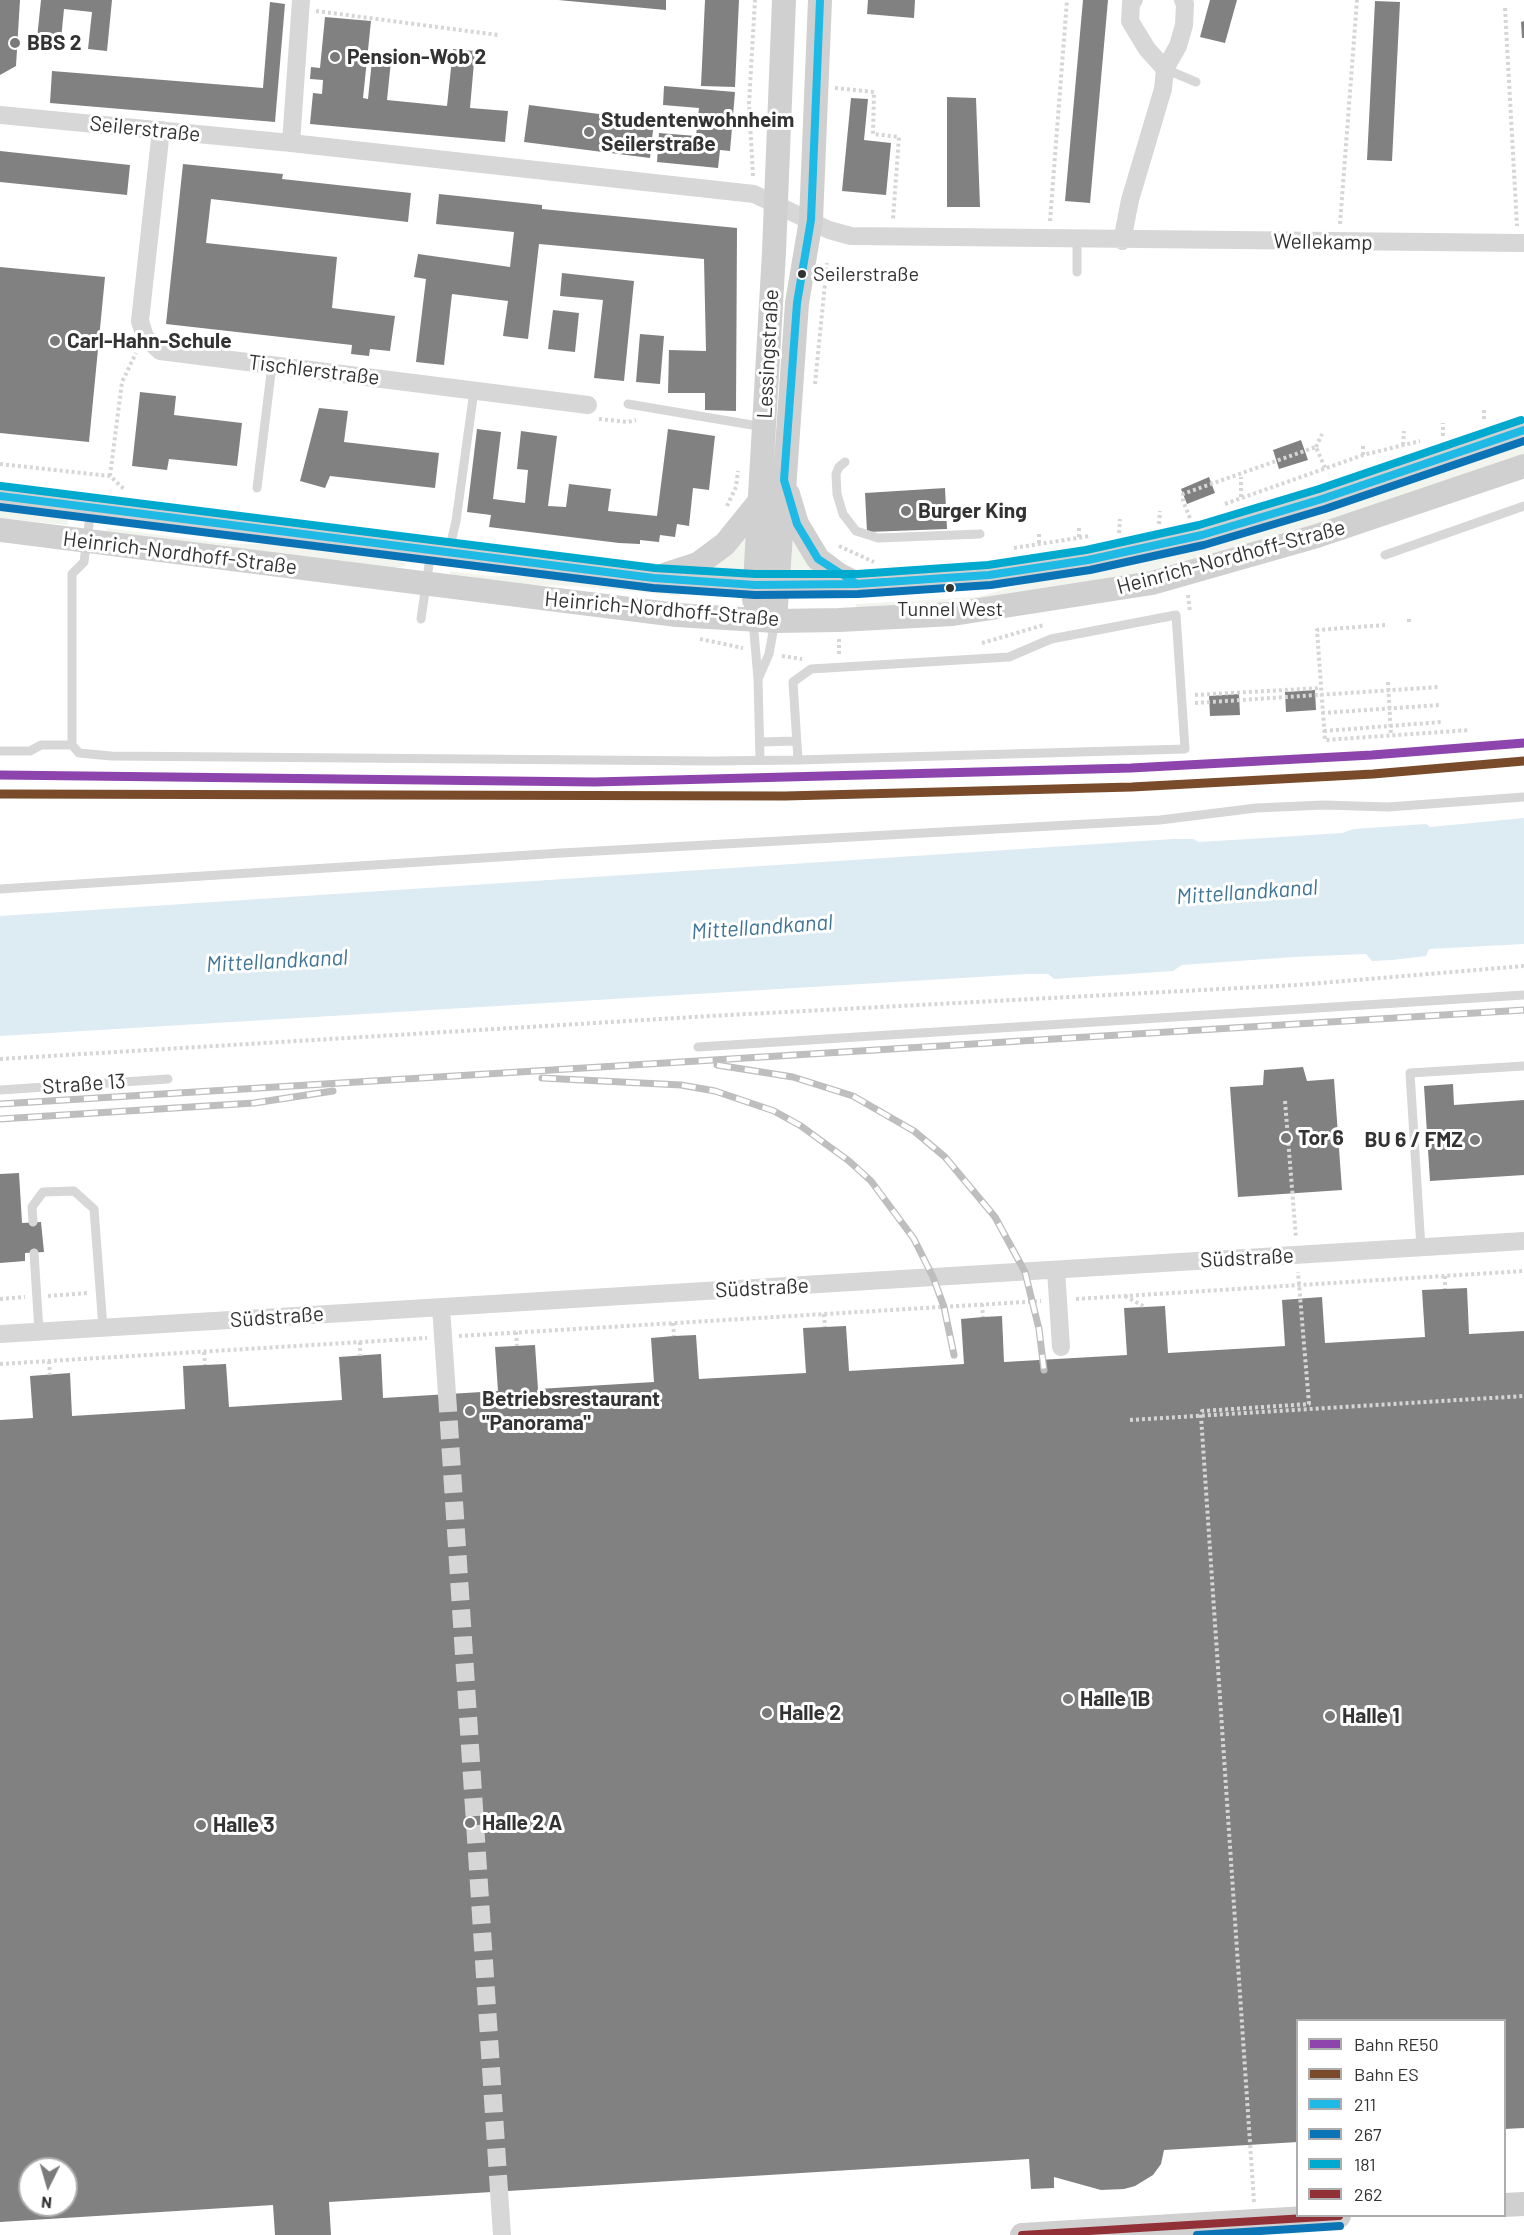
<!DOCTYPE html>
<meta charset="utf-8">
<style>
body{margin:0}
#map{position:relative;width:1524px;height:2235px;overflow:hidden;background:#fff;font-family:Barlow,sans-serif}
canvas{display:block}
.legend{position:absolute;left:1296px;top:2019px;width:210px;height:198px;box-sizing:border-box;background:#fff;border:2px solid #adadad;margin:0;padding:8px 10px;list-style:none;font-size:18px;color:#333}
.legend li{display:flex;align-items:center;gap:12px;height:30px}
.legend b{width:30px;border:2px solid #adadad}
.north{position:absolute;left:18px;top:2157px;width:60px;height:60px;box-sizing:border-box;background:#fff;border:2px solid #adadad;border-radius:50%;rotate:185deg;font-size:16px;font-weight:700;line-height:24px;text-align:center;color:#333}
.north::after{content:'';display:block;margin:auto;width:21px;height:27px;background:#7a7a7a;clip-path:polygon(50% 0,100% 100%,50% 72%,0 100%)}
</style>
<div id="map">
<canvas width="1524" height="2235"></canvas>
<ul class="legend">
<li><b style="height:8px;background:#8e44ad"></b>Bahn RE50</li>
<li><b style="height:8px;background:#7a4b2a"></b>Bahn ES</li>
<li><b style="height:8px;background:#1eb9e5"></b>211</li>
<li><b style="height:8px;background:#0b74b7"></b>267</li>
<li><b style="height:8px;background:#00a9ce"></b>181</li>
<li><b style="height:8px;background:#923037"></b>262</li>
</ul>
<div class="north">N</div>
</div>
<script>
const c = document.querySelector('canvas').getContext('2d');
c.lineJoin = 'round';
function fill(path, color) { c.fillStyle = color; c.fill(path, 'evenodd'); }
const shape = rows => new Path2D(rows.map(r => 'M' + r).join(''));
function stroke(path, color, width, dash) { c.strokeStyle = color; c.lineWidth = width; c.lineCap = dash ? 'butt' : 'round'; c.setLineDash(dash || []); c.stroke(path); }
function label(font, color, halo, rows, align = 'center') {
  c.font = font + ' Barlow,sans-serif'; c.lineWidth = 6; c.setLineDash([]); c.textBaseline = 'middle'; c.strokeStyle = halo; c.fillStyle = color; for (const [text, x, y, turn = 0] of rows) {
    c.save(); c.translate(x, y); c.rotate((+turn || 0) * Math.PI / 180); c.textAlign = isNaN(turn) ? turn : align; if (halo) c.strokeText(text, 0, 0); c.fillText(text, 0, 0); c.restore();
  }
}
fill(shape([
 [1510,446,1524,447,1524,455,1314,527,1206,559,1121,579,979,601,856,609,856,604,978,597,1037,580,1118,566],
 [0,503,47,509,67,519,68,525,0,518],
 [107,528,229,544,295,544,391,557,405,563,405,566,388,569,106,534],
 [749,532,747,574,710,573,710,569],
 [789,535,821,575,787,575],
 [450,571,489,576,545,576,681,591,680,596,575,586,502,584,450,577]
]), '#f1f5ed');
fill(shape([
 [1524,818,1524,944,1429,949,1426,956,1392,960,1372,961,1366,954,1294,957,1182,965,1173,971,1054,979,1048,974,1027,974,0,1036,0,916,1173,839,1193,839,1199,842,1265,838,1342,833,1354,829,1426,824,1430,827]
]), '#ddebf3');
fill(shape([
 [0,0,20,0,16,66,0,75],
 [41,0,112,0,107,51,88,49,92,12,64,9,60,50,36,48],
 [558,0,666,0,666,10],
 [705,0,739,0,735,87,701,86],
 [868,0,915,0,914,18,867,14],
 [1083,0,1108,0,1090,203,1065,201],
 [1210,0,1237,0,1225,43,1200,37],
 [1375,1,1400,2,1392,161,1367,160],
 [270,2,285,4,275,122,50,103,52,71,263,88],
 [325,17,371,21,363,98,368,99,372,60,391,61,387,100,447,106,453,49,475,51,470,108,508,111,505,142,310,124,313,93,322,94,323,80,310,79,311,67,320,68],
 [1524,21,1524,38,1522,38,1521,22],
 [664,86,735,92,730,151,720,150,718,168,657,162,659,133,696,136,699,108,663,105],
 [947,97,976,98,980,207,947,207],
 [851,98,868,99,864,140,891,143,886,195,842,191],
 [529,105,654,121,650,158,524,142],
 [0,151,130,165,127,195,0,182],
 [183,164,283,174,282,179,411,193,408,222,211,199,206,243,337,257,332,308,395,316,390,351,370,349,369,356,351,354,352,345,166,324],
 [439,194,542,205,542,209,737,228,736,411,705,410,705,393,668,393,669,350,706,351,704,259,539,244,528,339,503,336,508,301,452,294,444,365,416,362,426,279,414,277,418,254,510,267,514,232,436,224],
 [0,267,105,277,89,442,0,433],
 [562,273,634,281,624,381,594,378,603,300,560,296],
 [553,310,579,313,575,352,548,349],
 [640,334,664,336,660,384,636,382],
 [140,392,176,396,174,415,242,423,237,466,169,459,167,470,132,466],
 [319,408,348,411,344,442,439,453,435,488,330,476,325,488,300,481],
 [477,429,501,432,493,499,525,503,528,470,517,469,521,431,557,436,548,506,566,507,569,484,611,489,608,511,657,516,668,429,715,436,709,490,693,488,689,526,677,524,675,537,660,535,659,542,640,540,640,544,619,543,489,527,491,515,467,512],
 [1301,440,1308,460,1279,469,1273,450],
 [1209,477,1215,493,1187,504,1181,489],
 [945,488,947,529,867,532,865,493],
 [1315,690,1316,710,1286,712,1285,692],
 [1239,694,1240,715,1210,716,1209,696],
 [1303,1067,1307,1081,1334,1079,1342,1190,1238,1197,1230,1087,1263,1085,1264,1070],
 [1453,1084,1454,1105,1524,1100,1524,1175,1430,1181,1424,1086],
 [19,1173,22,1223,41,1222,44,1252,25,1253,25,1261,0,1263,0,1174],
 [1467,1288,1469,1334,1524,1331,1524,2128,1504,2129,1504,2020,1298,2020,1298,2142,1164,2150,1161,2164,1153,2175,1135,2186,1124,2189,1101,2190,1054,2177,1054,2188,1031,2189,1029,2159,329,2202,331,2235,275,2235,273,2205,0,2222,0,1420,33,1418,30,1376,70,1373,72,1416,185,1409,183,1366,226,1364,229,1407,342,1400,339,1357,381,1354,383,1398,498,1391,495,1347,535,1345,538,1389,654,1382,651,1338,674,1336,696,1335,699,1379,806,1373,803,1328,846,1326,849,1371,964,1364,961,1319,983,1317,1002,1316,1004,1362,1127,1355,1124,1308,1165,1306,1168,1353,1285,1346,1282,1300,1322,1297,1325,1343,1425,1337,1422,1290],
 [30,2169,66,2169,66,2205,30,2205]
]), '#818181');
stroke(shape([
 [447,1394,499,2191]
]), '#d6d6d6', 18, [18, 9]);
stroke(shape([
 [1505,8,1517,226],
 [316,11,498,35],
 [835,88,874,92,873,134,899,137,893,219],
 [753,176,749,104,755,0],
 [1050,221,1067,0],
 [1340,224,1357,0],
 [815,384,827,263],
 [1484,410,1484,422],
 [599,419,628,422,636,420],
 [1443,436,1443,423],
 [1403,445,1404,431],
 [1316,447,1322,434],
 [1363,455,1363,443],
 [0,464,110,476,125,490],
 [110,476,122,382,136,353],
 [1241,497,1241,477],
 [1225,504,1363,455,1420,441],
 [727,506,736,487,738,471],
 [1190,518,1183,501,1183,494,1316,447,1325,468],
 [1159,524,1160,511],
 [1119,533,1120,519],
 [1039,534,1039,543],
 [1079,537,1079,528],
 [839,546,874,562],
 [1014,548,1090,536],
 [1188,595,1190,612],
 [1409,619,1409,623],
 [1385,625,1317,630,1325,740,1470,730],
 [700,639,743,648],
 [839,639,839,655],
 [982,643,1044,625],
 [782,656,802,659],
 [1388,682,1391,735],
 [1195,695,1320,688],
 [1195,703,1439,687],
 [1322,713,1440,705],
 [1324,731,1441,722],
 [0,1059,710,1016,1297,985,1524,966],
 [1285,1101,1296,1238],
 [1445,1276,1445,1289],
 [48,1296,88,1293],
 [1125,1296,1145,1307],
 [0,1299,25,1297],
 [1076,1299,1524,1271],
 [982,1304,983,1317],
 [824,1314,825,1327],
 [673,1323,674,1336],
 [516,1332,517,1346],
 [459,1336,1041,1301],
 [360,1342,360,1356],
 [204,1352,205,1365],
 [49,1361,50,1375],
 [0,1364,427,1338],
 [1130,1420,1524,1396],
 [1254,2202,1201,1416,1202,1411,1309,1404,1298,1272]
]), '#d6d6d6', 4, [3, 3]);
stroke(shape([
 [1165,69,1196,82],
 [1077,272,1077,239],
 [628,404,764,427],
 [845,462,839,467,836,474,837,494,843,514,856,531,878,538,980,534],
 [257,488,272,365],
 [91,508,84,562,72,574,72,745,79,753,111,756,711,761,798,760,1185,749,1176,615,1051,639,1009,657,811,669,793,682,798,760],
 [449,551,456,521,474,391],
 [1385,555,1524,506],
 [421,619,431,551],
 [753,620,758,679,760,760],
 [759,677,769,654,775,621],
 [760,742,796,741],
 [0,751,30,751,41,745,72,745],
 [0,889,561,853,1160,820,1256,808,1324,805,1388,807,1524,797],
 [698,1047,1524,995],
 [0,1090,168,1079],
 [33,1222,32,1207,43,1192,74,1191,94,1209,103,1328],
 [1421,1248,1410,1073,1524,1066],
 [34,1253,39,1331]
]), '#d7d7d7', 9);
stroke(shape([
 [1134,0,1131,3,1130,21,1147,49,1165,69],
 [0,115,291,143,754,194,829,230,851,236,1524,243],
 [161,130,140,321,145,337,160,351,588,405],
 [291,143,301,0],
 [1122,241,1130,200,1163,89,1165,69,1178,46,1184,25,1185,4,1183,0],
 [1056,1270,1061,1347],
 [441,1307,447,1394],
 [0,1334,1524,1241],
 [499,2191,502,2235]
]), '#d7d7d7', 18);
stroke(shape([
 [788,494,797,524,818,559,838,574,857,584],
 [0,496,654,578,755,585,857,584,989,575,1088,560,1202,535,1322,499,1524,430],
 [0,530,677,615,775,621,839,620,953,614,1152,583,1317,536,1524,466],
 [667,574,698,564,725,544,759,502],
 [754,600,774,252,784,0],
 [775,621,797,303,811,220,820,0],
 [1504,2205,1524,2204],
 [1022,2235,1339,2216]
]), '#d0d0d0', 24);
const rail = shape([
 [717,1065,793,1077,853,1096,914,1131,945,1157,995,1217,1025,1272,1039,1329,1044,1370],
 [542,1078,681,1085,715,1091,774,1111,801,1126,849,1161,871,1181,914,1239,933,1277,944,1307,954,1355],
 [0,1104,1524,1010],
 [0,1119,254,1103,333,1091]
]);
stroke(rail, '#bebebe', 7);
stroke(rail, '#fff', 4.5, [14]);
stroke(shape([
 [820,0,811,220,797,303,784,480,797,524,818,559,857,584,884,582],
 [0,496,654,578,755,585,857,584,989,575,1088,560,1202,535,1322,499,1524,430]
]), '#1eb9e5', 8);
stroke(shape([
 [0,507,653,588,755,595,858,594,991,585,1090,570,1204,545,1325,509,1524,441],
 [1197,2235,1340,2226]
]), '#0b74b7', 8);
stroke(shape([
 [1,486,655,568,755,574,857,574,988,565,1086,550,1199,525,1319,489,1521,420]
]), '#00a9ce', 8);
stroke(shape([
 [1022,2235,1339,2216]
]), '#923037', 8);
stroke(shape([
 [0,775,595,782,1131,768,1372,755,1524,743]
]), '#8e44ad', 9);
stroke(shape([
 [0,794,785,796,1132,787,1373,774,1524,761]
]), '#7a4b2a', 9);
for (const [x, y, r, color] of [
 [15,43,6,"#7a7a7a"],
 [335,57,6,"#7a7a7a"],
 [589,132,6,"#7a7a7a"],
 [802,274,5,"#333"],
 [55,341,6,"#7a7a7a"],
 [906,511,6,"#7a7a7a"],
 [950,588,5,"#333"],
 [1286,1138,6,"#7a7a7a"],
 [1475,1140,6,"#7a7a7a"],
 [470,1411,6,"#7a7a7a"],
 [1068,1699,6,"#7a7a7a"],
 [767,1713,6,"#7a7a7a"],
 [1330,1716,6,"#7a7a7a"],
 [470,1823,6,"#7a7a7a"],
 [201,1825,6,"#7a7a7a"]
]) { const dot = new Path2D(); dot.arc(x, y, r, 0, 2 * Math.PI); c.fillStyle = color; c.fill(dot); stroke(dot, '#fff', 2); }
label('20px', '#333', '#fff', [
 ["Seilerstraße",813,274],
 ["Tunnel West",950,609,"center"]
], 'left');
label('bold 21px', '#333', '#fff', [
 ["BBS 2",27,43],
 ["Pension-Wob 2",347,57],
 ["Studentenwohnheim",601,120],
 ["Seilerstraße",601,144],
 ["Carl-Hahn-Schule",67,341],
 ["Burger King",918,511],
 ["Tor 6",1298,1138],
 ["BU 6 / FMZ",1463,1140,"right"],
 ["Betriebsrestaurant",482,1399],
 ["\"Panorama\"",482,1423],
 ["Halle 1B",1080,1699],
 ["Halle 2",779,1713],
 ["Halle 1",1342,1716],
 ["Halle 2 A",482,1823],
 ["Halle 3",213,1825]
], 'left');
label('21px', '#333', '#fff', [
 ["Seilerstraße",145,129,6],
 ["Wellekamp",1323,242,1],
 ["Lessingstraße",768,354,-87],
 ["Tischlerstraße",314,370,7],
 ["Heinrich-Nordhoff-Straße",180,553,7],
 ["Heinrich-Nordhoff-Straße",1231,557,-15],
 ["Heinrich-Nordhoff-Straße",662,609,5],
 ["Straße 13",84,1084,-4],
 ["Südstraße",1247,1258,-3],
 ["Südstraße",762,1288,-3],
 ["Südstraße",277,1317,-4]
]);
label('italic 22px', '#3f7597', '#fff', [
 ["Mittellandkanal",1247,892,-4],
 ["Mittellandkanal",762,927,-4],
 ["Mittellandkanal",277,961,-3]
]);
</script>
